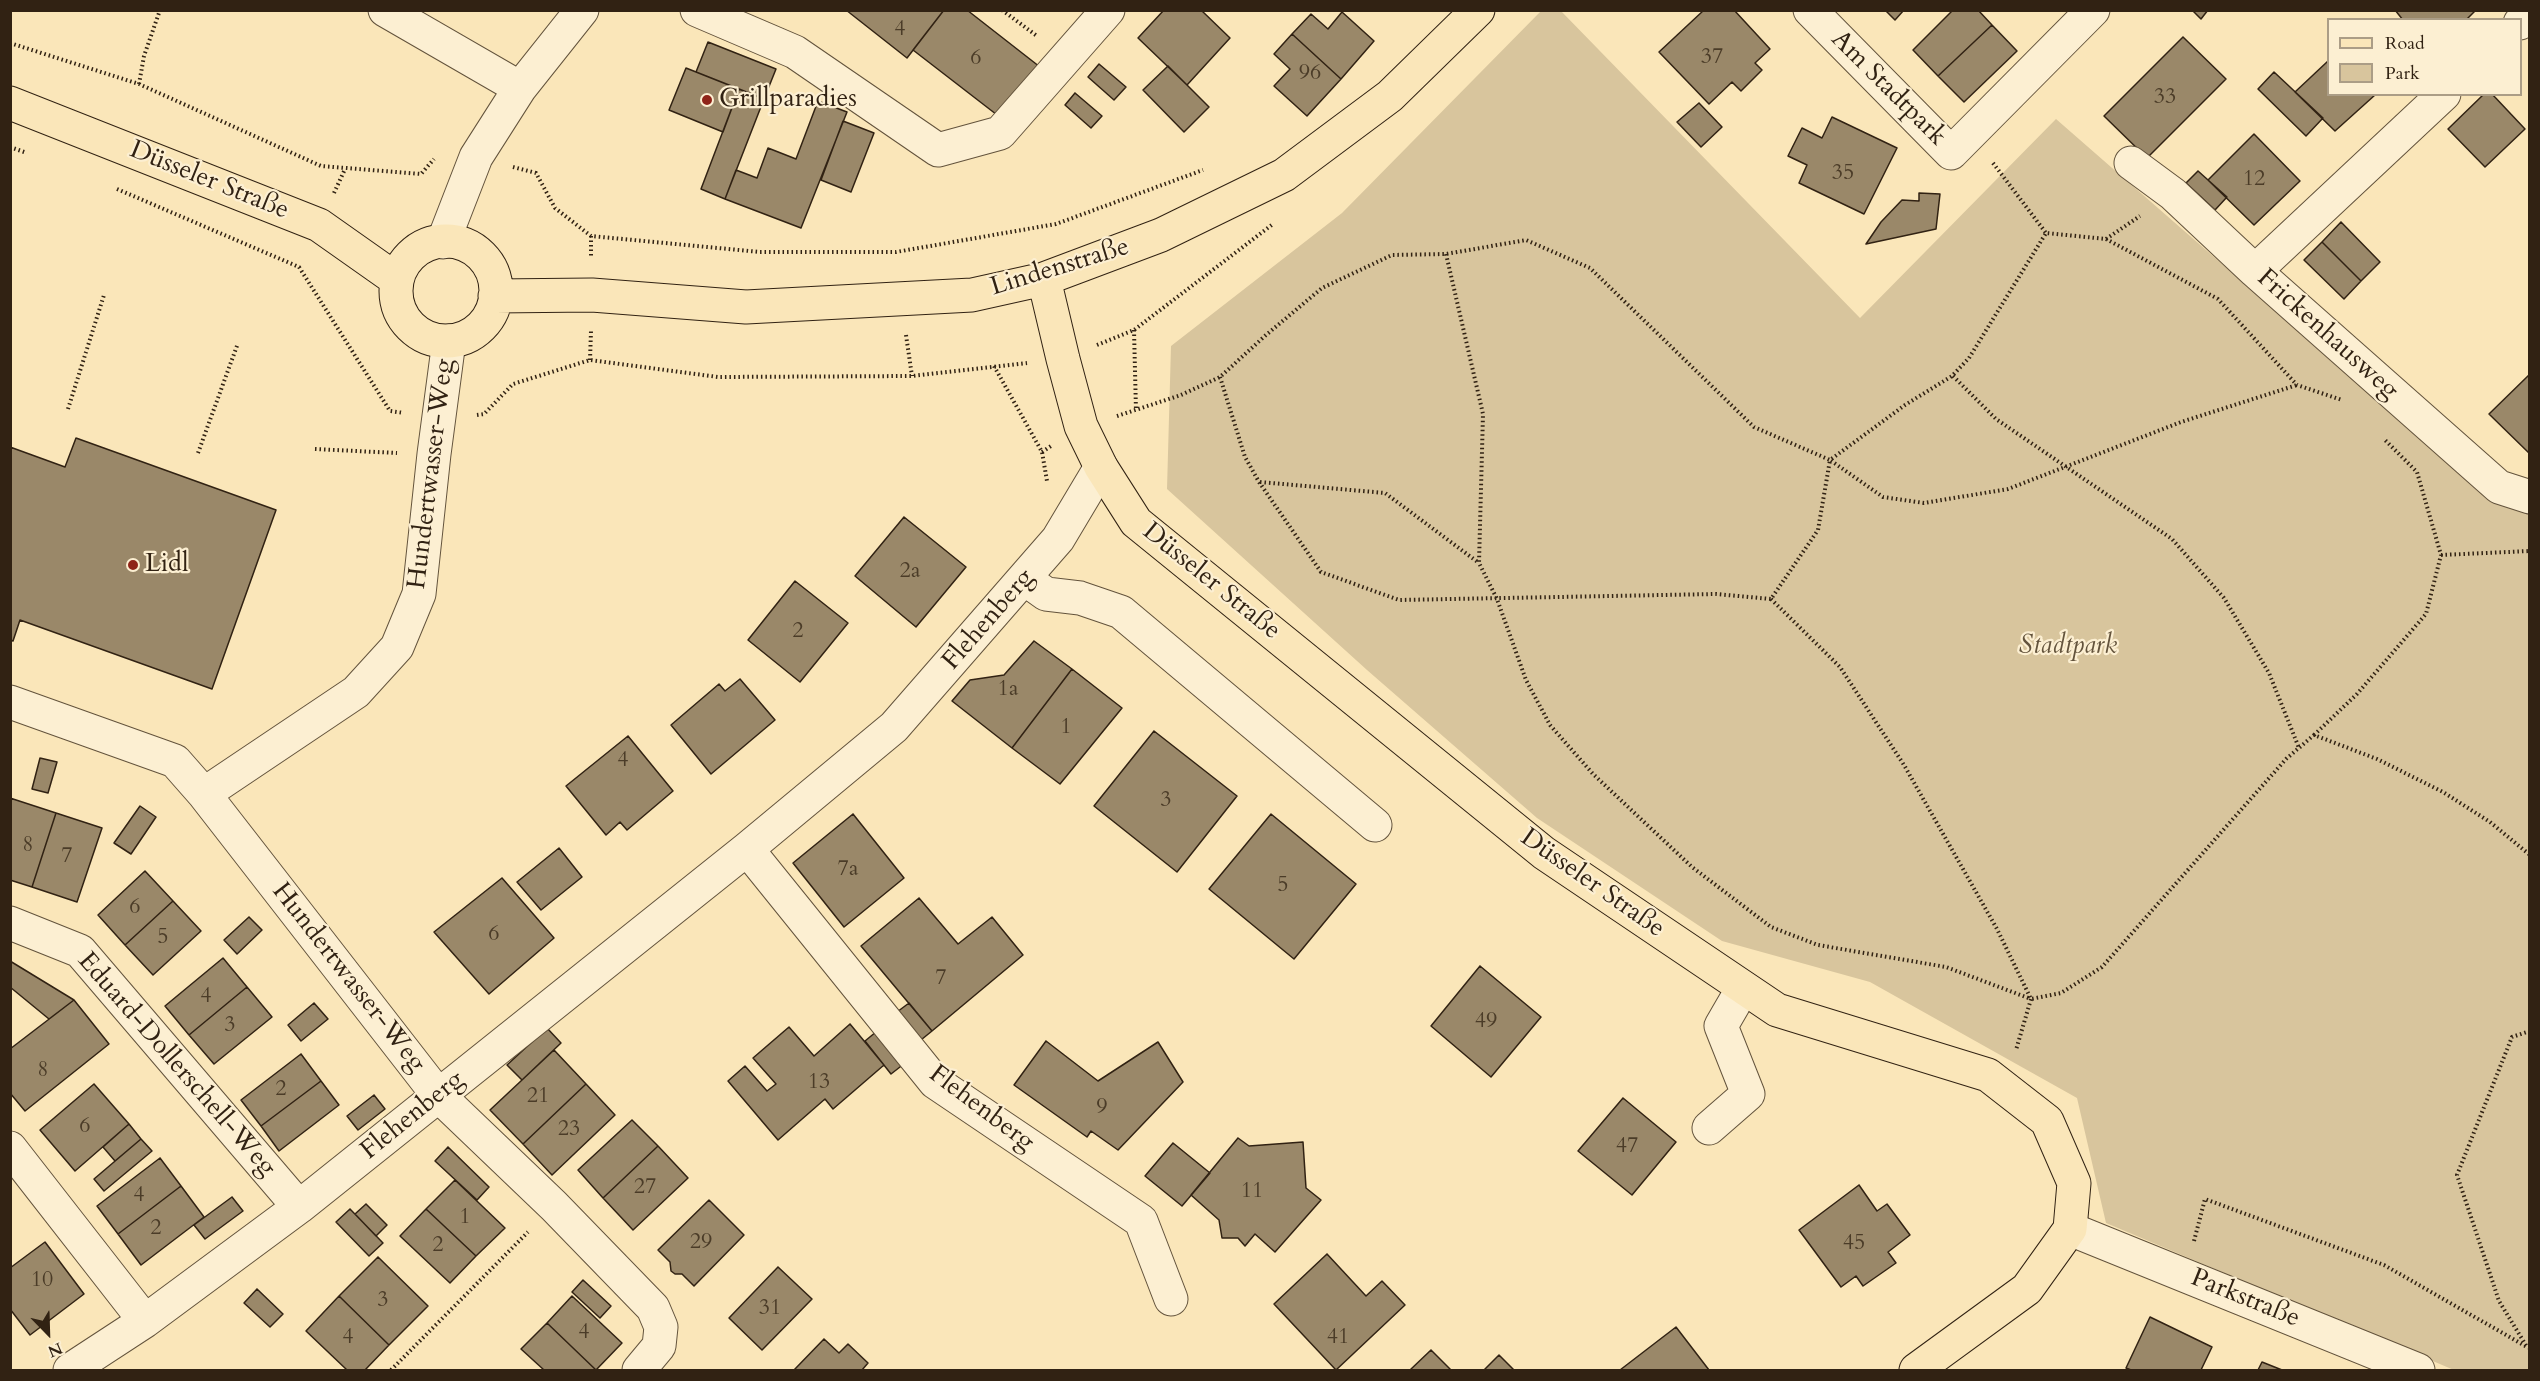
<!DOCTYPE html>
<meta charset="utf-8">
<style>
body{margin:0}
#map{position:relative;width:2540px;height:1381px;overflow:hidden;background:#fae6b9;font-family:Cardo,serif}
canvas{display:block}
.frame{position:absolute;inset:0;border:12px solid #312213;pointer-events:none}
.legend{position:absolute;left:2327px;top:18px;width:195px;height:78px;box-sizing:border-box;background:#fcefd2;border:2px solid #ab9d86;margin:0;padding:8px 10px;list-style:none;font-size:18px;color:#312213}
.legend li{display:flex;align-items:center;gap:12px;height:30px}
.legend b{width:30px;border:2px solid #ab9d86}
.north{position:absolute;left:18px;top:1303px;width:60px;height:60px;-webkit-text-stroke:4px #fcefd2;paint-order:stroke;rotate:157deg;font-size:16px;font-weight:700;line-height:24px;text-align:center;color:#312213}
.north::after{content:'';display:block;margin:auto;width:21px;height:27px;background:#312213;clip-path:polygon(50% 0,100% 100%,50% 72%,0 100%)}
</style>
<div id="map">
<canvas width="2540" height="1381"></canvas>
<div class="frame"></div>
<ul class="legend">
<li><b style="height:8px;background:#fae6b9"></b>Road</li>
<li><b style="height:16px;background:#d8c59d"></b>Park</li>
</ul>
<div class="north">N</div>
</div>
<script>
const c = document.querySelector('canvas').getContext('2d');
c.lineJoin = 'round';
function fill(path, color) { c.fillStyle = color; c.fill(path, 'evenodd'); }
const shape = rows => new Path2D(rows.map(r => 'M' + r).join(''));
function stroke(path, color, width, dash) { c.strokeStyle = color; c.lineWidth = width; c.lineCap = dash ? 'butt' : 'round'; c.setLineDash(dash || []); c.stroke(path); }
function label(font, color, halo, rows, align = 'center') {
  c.font = font + ' Cardo,serif'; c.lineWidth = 4.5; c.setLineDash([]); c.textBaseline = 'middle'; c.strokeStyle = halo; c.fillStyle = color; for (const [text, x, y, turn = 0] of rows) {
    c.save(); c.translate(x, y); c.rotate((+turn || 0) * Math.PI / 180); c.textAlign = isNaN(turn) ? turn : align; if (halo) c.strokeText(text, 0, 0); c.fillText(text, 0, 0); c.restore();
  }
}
fill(shape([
 [1541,11,1561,11,1860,318,2056,119,2387,408,2529,506,2529,1370,2454,1370,2106,1223,2077,1098,1870,982,1722,941,1537,818,1367,670,1167,489,1171,346,1342,213]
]), '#d8c59d');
const building = shape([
 [846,10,944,10,907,58,846,10],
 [944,10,967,10,1040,67,1001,118,913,50,944,10],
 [1164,10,1201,10,1230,38,1187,85,1138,38,1164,10],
 [1704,10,1734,10,1770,49,1755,63,1762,70,1741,91,1732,82,1709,104,1659,52,1704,10],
 [1885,10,1904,10,1895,20,1885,10],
 [1953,10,1978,10,1992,25,1938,76,1913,50,1953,10],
 [2192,10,2208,10,2201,19,2192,10],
 [2395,10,2474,10,2475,11,2466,20,2403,20,2395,10],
 [1342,12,1374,41,1341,79,1292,34,1311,14,1328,29,1342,12],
 [1992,25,2017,51,1964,102,1938,76,1992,25],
 [1292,34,1341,79,1307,116,1274,86,1290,69,1274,54,1292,34],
 [2183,37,2226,79,2147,158,2104,116,2183,37],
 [708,42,776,69,764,99,696,72,708,42],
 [2328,61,2328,94,2375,95,2335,131,2295,92,2328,61],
 [1099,64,1126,87,1114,100,1088,77,1099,64],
 [1168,66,1209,107,1184,132,1143,90,1168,66],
 [686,68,739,89,723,132,669,110,686,68],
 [2274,72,2323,118,2306,136,2258,89,2274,72],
 [739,89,764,99,725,199,701,189,739,89],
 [1075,93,1102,116,1091,128,1065,105,1075,93],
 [2484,94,2492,94,2525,129,2485,167,2448,129,2484,94],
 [818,101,847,112,801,228,725,199,736,170,757,178,768,148,796,159,818,101],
 [1699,103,1722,127,1701,147,1677,122,1699,103],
 [1832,117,1897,148,1864,214,1799,183,1807,165,1788,156,1802,128,1822,138,1832,117],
 [843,121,874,133,851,192,821,180,843,121],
 [2254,134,2300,181,2254,225,2208,180,2254,134],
 [2198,171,2227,197,2215,210,2186,183,2198,171],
 [1919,193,1940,194,1936,229,1866,244,1881,222,1902,200,1919,201,1919,193],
 [2341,222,2380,262,2361,281,2322,242,2341,222],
 [2322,242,2361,281,2344,299,2304,260,2322,242],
 [2530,374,2530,454,2489,414,2530,374],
 [76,438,276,510,212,689,20,620,13,641,10,640,10,447,65,467,76,438],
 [904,517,966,567,916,627,855,576,904,517],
 [795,581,848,623,800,682,748,640,795,581],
 [1034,641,1072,669,1012,748,952,701,970,680,1004,675,1034,641],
 [1072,669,1122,708,1060,784,1012,748,1072,669],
 [740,679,775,720,711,774,671,725,719,684,725,691,740,679],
 [1154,731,1237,796,1177,872,1094,806,1154,731],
 [628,736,673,791,627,830,620,822,606,835,566,786,628,736],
 [40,758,57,762,48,793,32,789,40,758],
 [10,798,56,813,32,887,10,880,10,798],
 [140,806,156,817,131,854,114,843,140,806],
 [56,813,102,828,77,902,32,887,56,813],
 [853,814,904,878,844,927,793,863,853,814],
 [1271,814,1356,884,1294,959,1209,889,1271,814],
 [559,848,582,877,541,910,517,882,559,848],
 [145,871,173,901,125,945,98,915,145,871],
 [502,878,554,938,489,994,434,932,502,878],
 [919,898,958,944,992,917,1023,955,932,1031,861,946,919,898],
 [173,901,201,931,153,975,125,945,173,901],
 [249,917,262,930,237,954,224,940,249,917],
 [223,958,247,987,189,1035,165,1006,223,958],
 [10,961,74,1000,49,1019,10,987,10,961],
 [1480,966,1541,1017,1491,1077,1431,1026,1480,966],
 [247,987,272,1017,214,1064,189,1035,247,987],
 [74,1000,109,1044,25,1111,10,1093,10,1049,74,1000],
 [314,1003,328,1019,301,1041,288,1025,314,1003],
 [909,1003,932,1031,916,1044,893,1015,909,1003],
 [850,1024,884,1065,833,1109,825,1099,778,1140,728,1081,745,1066,767,1091,776,1084,753,1058,789,1027,814,1056,850,1024],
 [882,1027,909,1060,891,1074,865,1041,882,1027],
 [547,1028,561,1043,522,1080,507,1065,547,1028],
 [1046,1041,1098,1081,1158,1042,1183,1082,1118,1150,1091,1131,1087,1137,1014,1085,1046,1041],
 [554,1050,586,1084,523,1144,490,1110,554,1050],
 [301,1054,321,1081,261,1126,241,1100,301,1054],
 [321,1081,339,1105,279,1151,261,1126,321,1081],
 [94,1084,129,1124,75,1171,40,1130,94,1084],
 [586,1084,615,1115,552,1175,523,1144,586,1084],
 [374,1095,385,1109,358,1130,347,1116,374,1095],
 [1623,1098,1676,1142,1632,1195,1578,1151,1623,1098],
 [632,1120,658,1146,603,1198,578,1170,632,1120],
 [129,1124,141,1139,115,1161,103,1147,129,1124],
 [1238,1138,1249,1146,1303,1142,1306,1188,1321,1200,1275,1252,1255,1234,1245,1246,1238,1238,1222,1238,1219,1220,1191,1195,1238,1138],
 [141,1139,152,1151,104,1191,94,1179,141,1139],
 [1173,1143,1210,1173,1182,1206,1145,1176,1173,1143],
 [658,1146,688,1178,633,1230,603,1198,658,1146],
 [448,1147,489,1187,477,1200,435,1161,448,1147],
 [160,1158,181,1186,118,1234,97,1206,160,1158],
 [455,1180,505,1228,476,1256,426,1209,455,1180],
 [1859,1185,1877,1211,1887,1204,1910,1235,1888,1252,1896,1263,1863,1286,1856,1276,1841,1287,1799,1230,1859,1185],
 [181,1186,204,1217,141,1265,118,1234,181,1186],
 [232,1197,243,1211,205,1239,194,1225,232,1197],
 [709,1200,744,1235,694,1286,682,1274,675,1274,671,1271,670,1262,658,1250,709,1200],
 [366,1204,387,1225,376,1236,355,1214,366,1204],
 [350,1209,383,1243,369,1256,336,1222,350,1209],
 [426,1209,476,1256,450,1283,400,1236,426,1209],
 [45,1242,84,1294,30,1335,10,1309,10,1268,45,1242],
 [1327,1254,1366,1296,1382,1281,1405,1305,1336,1370,1274,1304,1327,1254],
 [378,1257,428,1306,389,1345,339,1296,378,1257],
 [778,1267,812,1299,762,1350,729,1318,778,1267],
 [583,1280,611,1306,600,1318,572,1292,583,1280],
 [257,1289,283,1314,270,1327,244,1303,257,1289],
 [339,1296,389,1345,365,1370,347,1370,306,1331,339,1296],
 [572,1296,622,1343,596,1370,547,1323,572,1296],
 [2150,1317,2212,1347,2201,1370,2131,1370,2126,1368,2150,1317],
 [547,1323,596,1370,544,1370,521,1349,547,1323],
 [1676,1327,1709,1370,1620,1370,1676,1327],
 [824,1339,839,1353,848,1344,868,1363,862,1370,794,1370,824,1339],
 [1431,1350,1451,1370,1410,1370,1431,1350],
 [1499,1355,1514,1370,1484,1370,1499,1355],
 [2262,1362,2282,1370,2258,1370,2262,1362]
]);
fill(building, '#9a8869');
stroke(building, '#312213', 1.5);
const minor = shape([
 [385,10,520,88],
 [697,10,795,52,938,150,1000,133,1108,10],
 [1810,10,1951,153,2093,10],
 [2520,23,2530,14],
 [2131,163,2173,194,2255,271,2499,487,2530,497],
 [443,242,476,157,520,88,582,10],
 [2255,271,2444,94],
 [449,341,434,454,419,594,397,647,356,692,204,794,438,1095,554,1206,653,1308,661,1327,659,1346,639,1370],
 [1025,579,1046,594,1080,598,1121,612,1375,825],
 [10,702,175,761,204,794],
 [747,849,935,1082,1141,1221,1171,1299],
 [10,923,80,951,299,1207],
 [1709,1128,1748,1094,1721,1026,1743,988],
 [10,1148,145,1321],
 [2070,1229,2418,1370],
 [70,1370,145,1321,299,1207,747,849,894,727,1058,539,1101,467]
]);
const major = shape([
 [10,103,319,225,397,280],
 '396 291a50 50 0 1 1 100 0a50 50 0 1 1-100 0Z',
 [1044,279,1063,359,1081,426,1101,467,1136,522,1544,853,1777,1010,1988,1075,2047,1121,2074,1183,2070,1229,2027,1289,1916,1370],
 [495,296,592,295,746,307,972,295,1044,279,1161,235,1284,175,1390,96,1478,10]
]);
stroke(minor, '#63533c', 35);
stroke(major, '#312213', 35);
stroke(shape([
 [1002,10,1037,36],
 [10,43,139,84,321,166,421,174,434,159],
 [139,84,144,56,160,10],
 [10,147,27,153],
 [1993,163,2046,233],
 [513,167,536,173,555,208,591,236,760,252,896,252,1056,224,1203,170],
 [117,189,299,267,390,411,404,413],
 [334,193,345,169],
 [591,236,591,258],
 [2106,239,2140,216],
 [1446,254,1483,414,1479,563,1497,599,1526,680,1550,725,1593,774,1692,867,1771,927,1818,945,1946,967,2031,999,2016,1050],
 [1134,330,1136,411],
 [906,335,912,376],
 [1097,345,1134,330,1273,224],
 [590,360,591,331],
 [994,366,1042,452,1047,481],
 [1953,376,1996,419,2172,539,2224,598,2269,673,2299,748],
 [1220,377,1245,457,1259,482,1321,572,1399,600,1716,594,1771,599,1818,530,1830,460,1883,497,1924,503,2008,489,2181,422,2297,385],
 [68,409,104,295],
 [477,415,484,414,513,384,590,360,718,377,912,376,1027,363],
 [1117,416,1181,395,1220,377,1266,335,1322,288,1392,255,1446,254,1526,240,1590,268,1754,427,1830,460,1905,405,1952,376,1969,358,2046,233,2106,239,2218,299,2297,385,2342,400],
 [315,449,397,453],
 [1042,452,1051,446],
 [198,453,238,343],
 [1260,482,1385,493,1479,563],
 [2441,555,2530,551],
 [1771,599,1840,667,1904,765,1997,929,2031,999,2061,993,2102,967,2286,759,2314,735,2377,759,2443,792,2490,822,2530,855],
 [2314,735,2357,694,2426,614,2441,555,2417,472,2384,439],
 [2530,1031,2512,1037,2457,1175,2499,1301,2527,1347,2530,1348],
 [2194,1241,2205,1199,2384,1265,2527,1347],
 [391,1370,528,1232]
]), '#312213', 4, [1.5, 3]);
stroke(minor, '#fcefd2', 33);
stroke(major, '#fae6b9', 33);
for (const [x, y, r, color] of [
 [707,100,6,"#8f2418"],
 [133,565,6,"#8f2418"]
]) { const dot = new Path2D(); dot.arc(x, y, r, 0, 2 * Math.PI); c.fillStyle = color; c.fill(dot); stroke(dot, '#fcefd2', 2); }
label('22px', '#4b3c28', null, [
 ["4",900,30],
 ["37",1712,58],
 ["6",976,59],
 ["96",1310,74],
 ["33",2165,98],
 ["35",1843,174],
 ["12",2254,180],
 ["2a",910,572],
 ["2",798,632],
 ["1a",1008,690],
 ["1",1066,728],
 ["4",623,761],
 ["3",1166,801],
 ["8",28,846],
 ["7",67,857],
 ["7a",848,870],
 ["5",1283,886],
 ["6",135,908],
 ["6",494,935],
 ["5",163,938],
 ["7",941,979],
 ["4",206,997],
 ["49",1486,1022],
 ["3",230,1026],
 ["8",43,1071],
 ["13",819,1083],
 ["2",281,1090],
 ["21",538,1097],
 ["9",1102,1108],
 ["6",85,1127],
 ["23",569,1130],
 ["47",1627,1147],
 ["27",645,1188],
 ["11",1252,1192],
 ["4",139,1196],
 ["1",465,1218],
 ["2",156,1229],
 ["29",701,1243],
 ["45",1854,1244],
 ["2",438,1246],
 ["10",42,1281],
 ["3",383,1301],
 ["31",770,1309],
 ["4",584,1333],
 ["4",348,1338],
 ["41",1338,1338]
]);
label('26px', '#312213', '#fcefd2', [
 ["Am Stadtpark",1888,89,45],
 ["Düsseler Straße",209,181,22],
 ["Lindenstraße",1060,268,-17],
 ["Frickenhausweg",2327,335,42],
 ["Hundertwasser-Weg",432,474,-83],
 ["Düsseler Straße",1211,582,39],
 ["Flehenberg",989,620,-49],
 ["Düsseler Straße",1592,884,35],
 ["Hundertwasser-Weg",348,978,52],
 ["Eduard-Dollerschell-Weg",176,1065,49],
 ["Flehenberg",981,1109,37],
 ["Flehenberg",413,1116,-39],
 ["Parkstraße",2245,1299,22]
]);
label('26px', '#312213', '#fcefd2', [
 ["Grillparadies",719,100],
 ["Lidl",145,565]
], 'left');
label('italic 26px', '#63533c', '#fcefd2', [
 ["Stadtpark",2068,647]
]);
</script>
